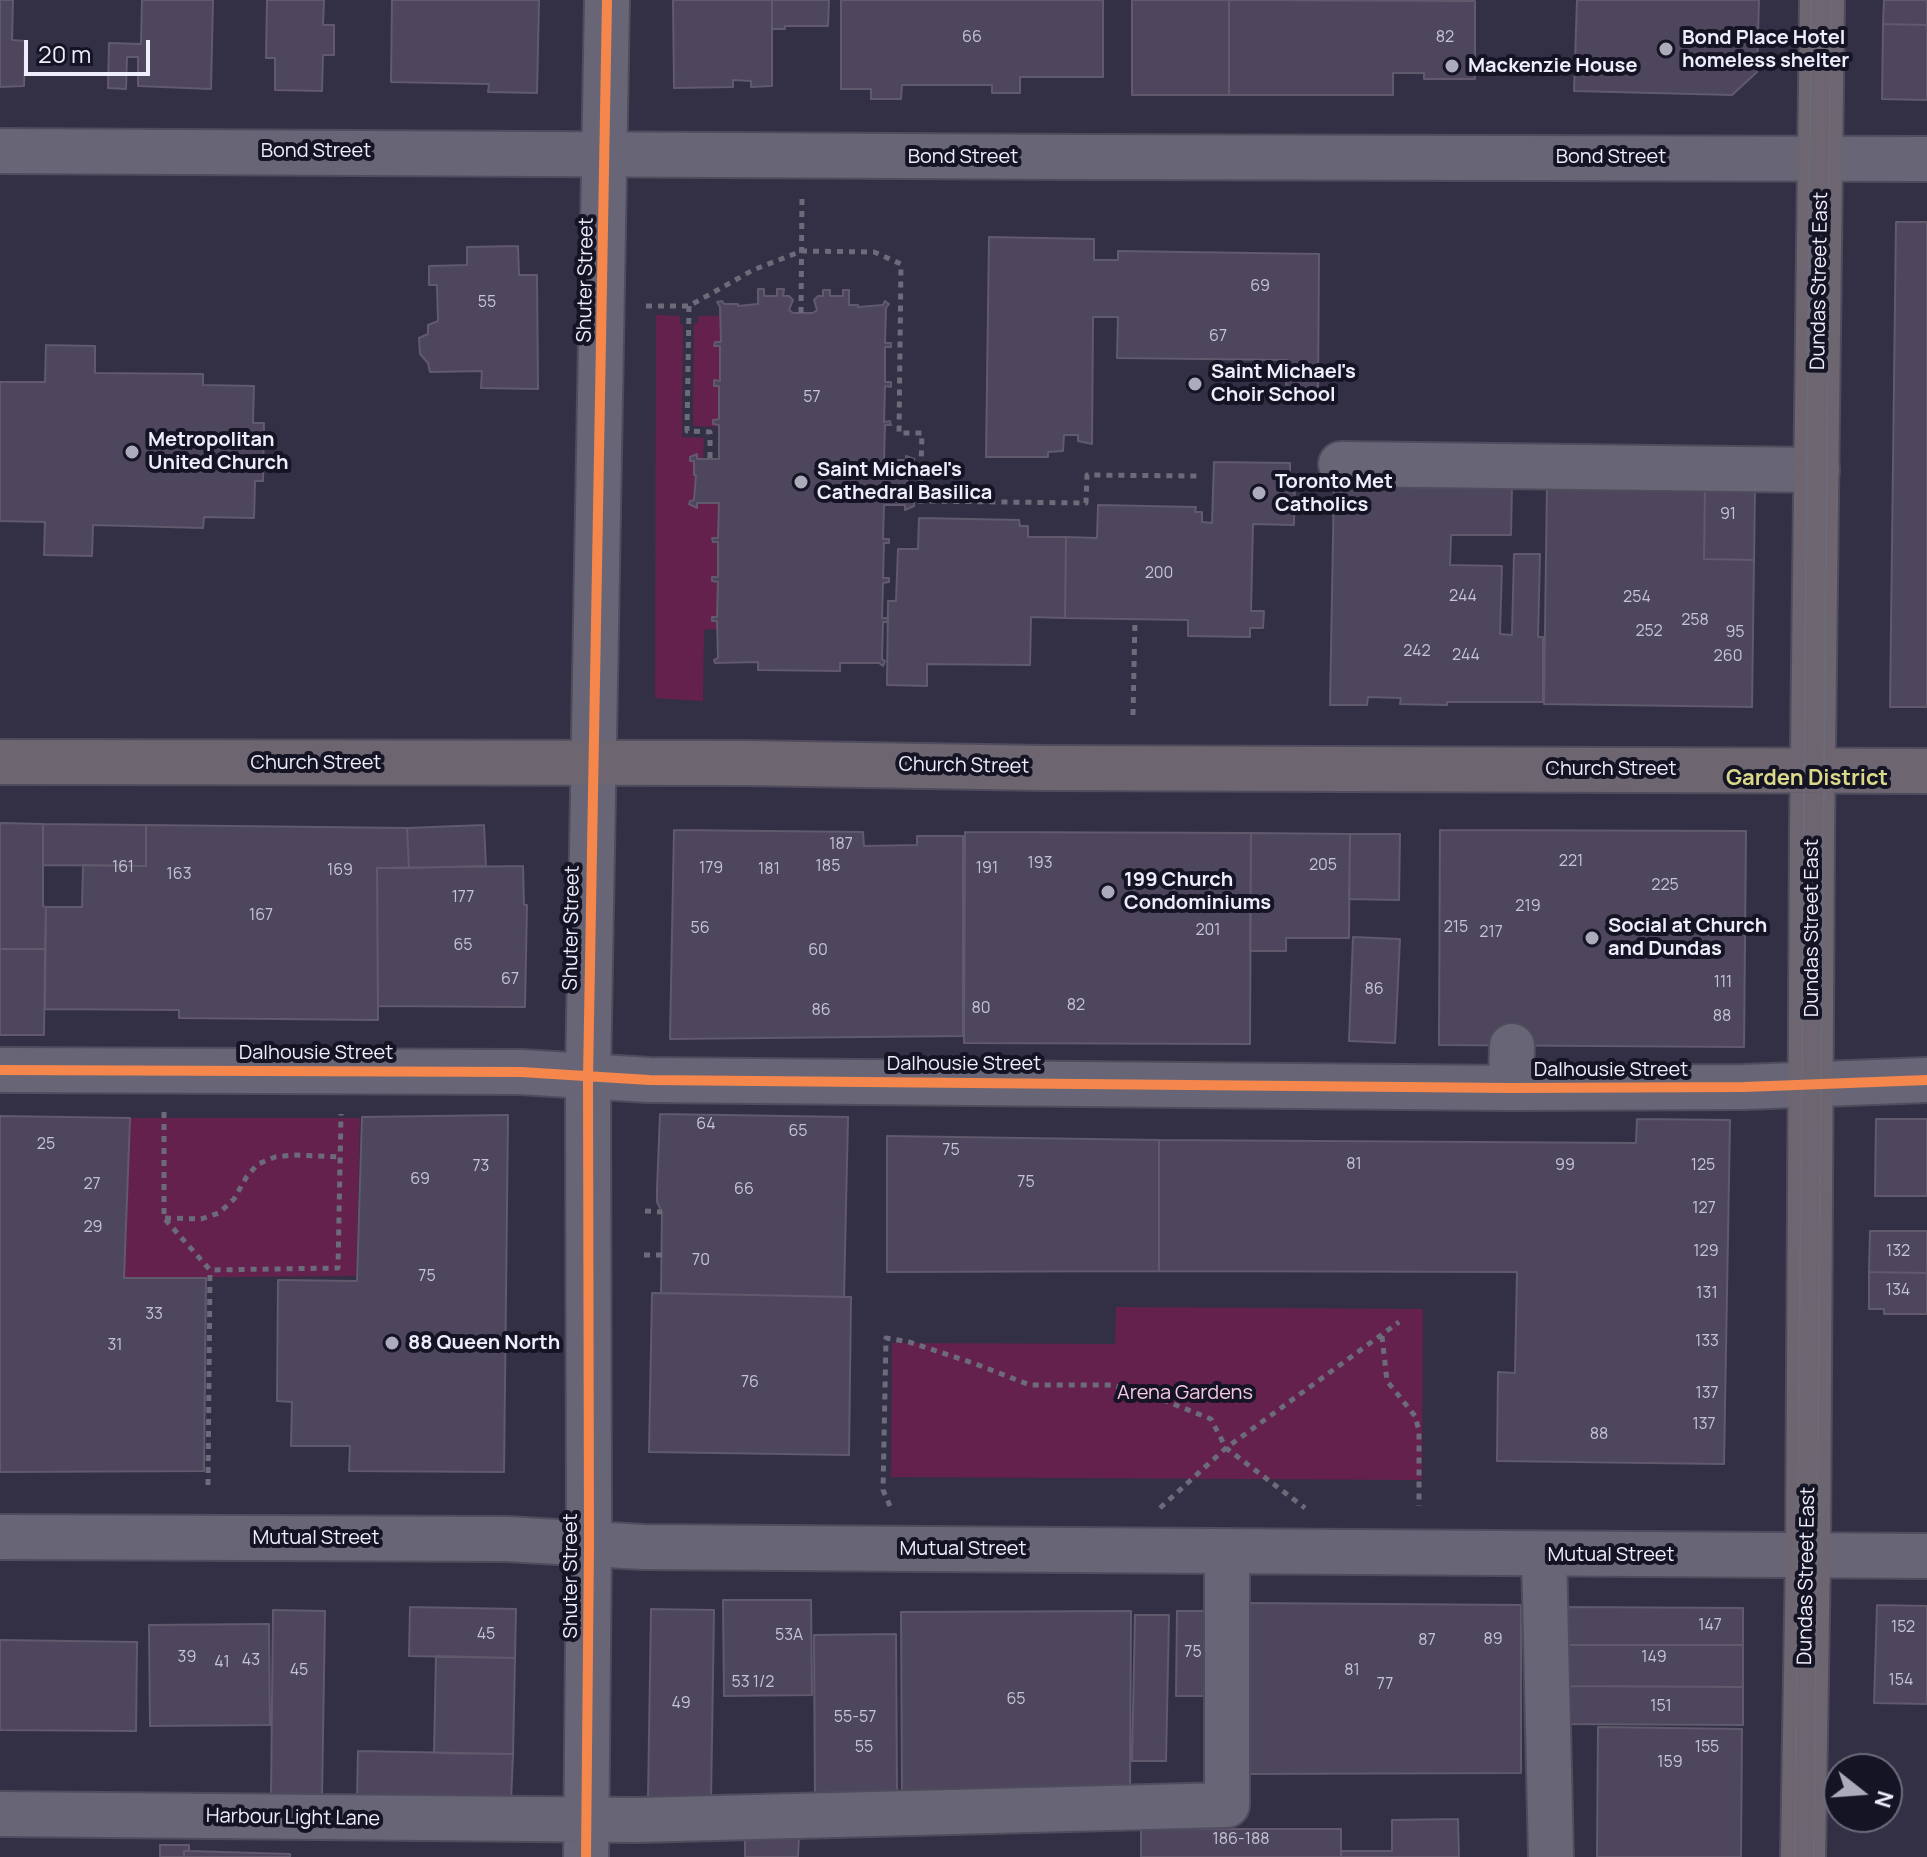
<!DOCTYPE html>
<style>
body{margin:0}
#map{position:relative;width:1927px;height:1857px;overflow:hidden;background:#333046;font-family:Manrope,sans-serif}
canvas{display:block}
.north{position:absolute;left:1823px;top:1753px;width:80px;height:80px;box-sizing:border-box;background:#151425;border:2px solid #6b6b7b;border-radius:50%;rotate:107deg;font-size:22px;font-weight:700;line-height:32px;text-align:center;color:#ededfc}
.north::after{content:'';display:block;margin:auto;width:28px;height:36px;background:#acabbc;clip-path:polygon(50% 0,100% 100%,50% 72%,0 100%)}
.scale{position:absolute;left:24px;top:40px;width:126px;height:36px;box-sizing:border-box;border:4px solid #ededfc;border-top:0;padding-left:10px;font-size:24px;line-height:28px;white-space:nowrap;color:#ededfc;-webkit-text-stroke:6px #151425;paint-order:stroke}
</style>
<div id="map">
<canvas width="1927" height="1857"></canvas>
<div class="north">N</div>
<div class="scale">20 m</div>
</div>
<script>
const c = document.querySelector('canvas').getContext('2d');
c.lineJoin = 'round';
function fill(path, color) { c.fillStyle = color; c.fill(path, 'evenodd'); }
const shape = rows => new Path2D(rows.map(r => 'M' + r).join(''));
function stroke(path, color, width, dash) { c.strokeStyle = color; c.lineWidth = width; c.lineCap = dash ? 'butt' : 'round'; c.setLineDash(dash || []); c.stroke(path); }
function label(font, color, halo, rows, align = 'center') {
  c.font = font + ' Manrope,sans-serif'; c.lineWidth = 8; c.setLineDash([]); c.textBaseline = 'middle'; c.strokeStyle = halo; c.fillStyle = color; for (const [text, x, y, turn = 0] of rows) {
    c.save(); c.translate(x, y); c.rotate((+turn || 0) * Math.PI / 180); c.textAlign = isNaN(turn) ? turn : align; if (halo) c.strokeText(text, 0, 0); c.fillText(text, 0, 0); c.restore();
  }
}
fill(shape([
 [656,315,680,316,680,324,683,324,682,437,704,438,703,459,697,459,697,454,690,457,690,461,694,461,694,474,696,475,694,500,690,501,689,504,696,508,697,503,719,503,718,538,712,539,713,542,718,542,718,577,712,578,712,581,718,582,717,617,712,617,712,621,717,621,718,629,704,630,703,701,655,698],
 [698,316,721,316,721,342,714,346,720,346,720,381,714,381,714,386,719,386,719,419,713,420,713,424,719,427,693,426,694,323,698,323],
 [130,1118,360,1118,356,1276,124,1278],
 [1116,1307,1423,1309,1422,1480,891,1477,892,1343,1115,1344]
]), '#65214d');
const building = shape([
 [0,0,13,0,12,40,25,41,24,86,0,87,0,0],
 [142,0,213,0,211,89,138,86,138,57,127,57,126,89,108,88,109,43,141,44,142,0],
 [267,0,324,0,323,25,334,25,334,55,323,55,322,91,275,90,275,58,266,58,267,0],
 [392,0,539,0,537,93,488,92,489,84,391,82,392,0],
 [673,0,772,0,772,86,751,87,751,81,733,80,733,87,674,88,673,0],
 [772,0,829,0,828,26,785,26,785,29,772,29,772,0],
 [841,0,1103,0,1103,77,1020,77,1020,93,992,93,992,85,902,85,901,99,871,99,871,89,841,89,841,0],
 [1132,0,1229,0,1229,95,1132,95,1132,0],
 [1229,0,1475,1,1475,79,1424,79,1424,73,1393,73,1393,95,1229,95,1229,0],
 [1577,0,1759,0,1757,72,1732,95,1574,91,1577,0],
 [1884,0,1927,0,1927,25,1883,24,1884,0],
 [1883,24,1927,25,1927,100,1882,99,1883,24],
 [1896,222,1927,222,1927,707,1890,707,1896,222],
 [989,237,1094,239,1094,260,1118,260,1118,251,1319,254,1318,393,1286,392,1287,360,1117,358,1118,317,1093,317,1092,444,1078,441,1078,435,1064,435,1063,451,1048,452,1048,457,986,457,989,237],
 [518,246,519,275,537,275,538,389,481,388,482,371,430,372,428,363,420,354,419,338,428,334,428,325,438,321,437,285,429,285,429,266,467,265,467,247,518,246],
 [758,289,764,289,764,296,777,296,777,289,784,289,783,296,789,296,793,300,789,310,793,313,813,313,817,310,814,300,818,296,823,296,823,290,830,290,830,296,843,296,843,290,849,290,849,305,858,305,858,307,883,305,885,301,889,304,886,308,885,343,891,343,891,347,885,347,885,382,891,382,891,387,885,386,884,422,890,421,891,425,885,425,884,460,906,460,906,456,914,459,914,463,909,463,909,476,907,476,908,502,914,502,914,506,905,510,905,505,884,505,883,539,889,539,889,543,884,543,883,578,889,578,889,582,883,583,882,618,888,618,888,622,883,622,882,659,885,661,883,666,879,663,840,663,840,671,758,670,758,662,715,663,714,660,718,658,717,621,712,621,712,617,717,617,718,582,712,581,712,577,718,577,718,542,713,542,712,538,718,538,719,503,697,503,697,508,689,504,690,501,694,500,696,475,694,475,694,461,690,461,690,457,697,454,697,459,719,459,719,425,713,424,713,420,719,419,719,386,714,386,714,380,720,381,720,346,714,346,715,342,721,342,720,307,717,302,722,301,724,304,738,304,738,306,758,304,758,289],
 [46,345,95,346,95,373,203,374,203,385,254,386,253,423,264,423,263,481,255,481,254,518,204,517,203,528,93,525,92,556,44,555,45,522,0,521,0,382,45,382,46,345],
 [1214,462,1290,463,1290,477,1295,476,1294,525,1253,524,1251,611,1264,611,1263,628,1250,628,1250,637,1188,636,1188,620,1065,618,1066,537,1097,538,1098,505,1196,507,1195,512,1202,512,1202,522,1212,523,1214,462],
 [1334,483,1512,483,1511,535,1451,535,1450,565,1502,566,1500,634,1512,635,1514,554,1540,554,1538,637,1543,637,1543,702,1447,702,1447,705,1400,704,1401,698,1368,697,1367,705,1330,705,1334,483],
 [1547,483,1705,485,1704,559,1754,560,1752,707,1544,704,1547,483],
 [1705,485,1755,486,1754,560,1704,559,1705,485],
 [919,518,1019,520,1020,526,1028,526,1028,537,1066,537,1065,618,1031,617,1030,665,927,664,927,686,887,685,888,601,896,601,898,549,918,549,919,518],
 [0,823,43,824,43,906,46,907,45,949,0,949,0,823],
 [43,824,146,825,146,866,43,865,43,824],
 [146,825,407,828,409,868,377,868,378,1020,179,1018,179,1010,45,1009,46,907,82,907,83,865,146,866,146,825],
 [484,825,486,866,409,868,407,828,484,825],
 [674,830,863,832,864,846,917,845,917,836,963,836,963,1036,670,1039,674,830],
 [1440,830,1746,831,1744,1047,1439,1045,1440,830],
 [965,832,1251,833,1250,1044,964,1043,965,832],
 [1251,833,1350,834,1349,938,1286,938,1286,951,1250,951,1251,833],
 [1350,834,1400,834,1399,900,1349,899,1350,834],
 [523,866,524,905,527,905,525,1007,378,1006,377,868,523,866],
 [1353,937,1400,939,1395,1043,1349,1041,1353,937],
 [0,949,45,949,44,1035,0,1035,0,949],
 [660,1114,848,1117,844,1297,661,1293,662,1212,657,1202,657,1189,660,1114],
 [508,1115,504,1472,349,1471,350,1446,291,1446,292,1402,277,1401,278,1280,357,1281,362,1117,508,1115],
 [0,1116,130,1118,124,1278,206,1278,204,1471,0,1472,0,1116],
 [1637,1119,1730,1120,1724,1464,1497,1461,1498,1372,1515,1373,1517,1272,1159,1271,1159,1140,1636,1143,1637,1119],
 [1876,1119,1927,1119,1927,1196,1875,1196,1876,1119],
 [887,1136,1159,1140,1159,1271,887,1272,887,1136],
 [1870,1231,1927,1231,1927,1273,1869,1272,1870,1231],
 [1869,1272,1927,1273,1927,1314,1884,1314,1884,1309,1869,1309,1869,1272],
 [652,1293,851,1297,849,1455,649,1452,652,1293],
 [723,1600,811,1600,812,1695,724,1696,723,1600],
 [1247,1603,1521,1605,1521,1773,1248,1774,1247,1603],
 [1877,1605,1927,1606,1927,1704,1874,1703,1877,1605],
 [410,1607,516,1609,515,1658,409,1656,410,1607],
 [1561,1607,1743,1608,1743,1645,1561,1645,1561,1607],
 [651,1609,714,1610,711,1800,648,1799,651,1609],
 [273,1610,325,1611,322,1798,271,1797,273,1610],
 [1131,1611,1130,1788,902,1791,901,1612,1131,1611],
 [1177,1611,1209,1611,1208,1696,1176,1696,1177,1611],
 [1135,1615,1169,1615,1166,1761,1132,1761,1135,1615],
 [269,1624,270,1725,150,1726,149,1625,269,1624],
 [896,1634,897,1801,815,1802,814,1635,896,1634],
 [0,1640,137,1642,136,1731,0,1730,0,1640],
 [1561,1645,1743,1645,1743,1687,1561,1686,1561,1645],
 [436,1656,515,1658,513,1754,434,1753,436,1656],
 [1561,1686,1743,1687,1743,1725,1561,1724,1561,1686],
 [1598,1727,1742,1729,1741,1857,1597,1857,1598,1727],
 [358,1751,513,1754,511,1801,357,1798,358,1751],
 [1458,1819,1459,1857,1341,1857,1342,1851,1392,1851,1392,1820,1458,1819],
 [1141,1829,1341,1829,1341,1857,1141,1857,1141,1829],
 [745,1834,799,1836,798,1857,745,1857,745,1834],
 [160,1845,189,1845,189,1851,184,1851,184,1857,160,1857,160,1845],
 [184,1851,189,1851,290,1854,290,1857,184,1857,184,1851]
]);
fill(building, '#4e465d');
stroke(building, '#605a6c', 2);
const minor = shape([
 [0,151,1080,157,1927,159],
 [1341,464,1817,470],
 [0,1070,521,1072,649,1080,1511,1088,1744,1087,1927,1080],
 [1511,1088,1512,1046],
 [0,1537,507,1539,643,1547,1927,1556],
 [1544,1555,1551,1857],
 [0,1814,637,1820,1227,1805,1227,1551],
 [586,1857,589,1544,588,1077,607,0]
]);
const major = shape([
 [0,762,744,763,1044,768,1927,771],
 [1803,1857,1808,1555,1812,832,1822,0]
]);
stroke(minor, '#4f4c5d', 48);
stroke(major, '#4f4c5d', 48);
stroke(shape([
 [646,306,689,306,753,270,802,251,874,252,901,264,899,433,922,433,920,501,1086,503,1087,475,1198,476],
 [689,306,687,431,710,432,710,459],
 [801,313,802,199],
 [1133,715,1135,619],
 [164,1112,164,1218,210,1270,338,1268,341,1114],
 [645,1211,662,1212],
 [165,1218,201,1219,219,1213,234,1199,247,1176,258,1164,275,1157,293,1155,340,1157],
 [644,1255,662,1255],
 [1382,1336,1387,1381,1415,1416,1419,1431,1419,1506],
 [208,1485,210,1270],
 [890,1506,883,1490,886,1338,909,1342,973,1363,1030,1385,1112,1385,1163,1400,1211,1419,1226,1448,1305,1508],
 [1160,1508,1226,1448,1399,1322]
]), '#6c6b7a', 5, [6, 6]);
stroke(minor, '#686676', 44);
stroke(major, '#6d6670', 44);
stroke(shape([
 [1795,1857,1811,0],
 [1814,1857,1831,0]
]), '#6c6b79', 2);
stroke(shape([
 [0,1070,521,1072,649,1080,1511,1088,1744,1087,1927,1080],
 [586,1857,589,1544,588,1077,607,0]
]), '#f5874c', 10);
for (const [x, y, r, color] of [
 [1666,49,8,"#acabbc"],
 [1452,66,8,"#acabbc"],
 [1195,384,8,"#acabbc"],
 [132,452,8,"#acabbc"],
 [801,482,8,"#acabbc"],
 [1259,493,8,"#acabbc"],
 [1108,892,8,"#acabbc"],
 [1592,938,8,"#acabbc"],
 [392,1343,8,"#acabbc"]
]) { const dot = new Path2D(); dot.arc(x, y, r, 0, 2 * Math.PI); c.fillStyle = color; c.fill(dot); stroke(dot, '#151425', 3); }
label('16px', '#c5c3d4', null, [
 ["66",972,38],
 ["82",1445,38],
 ["69",1260,287],
 ["55",487,303],
 ["67",1218,337],
 ["57",812,398],
 ["91",1728,515],
 ["200",1159,574],
 ["244",1463,597],
 ["254",1637,598],
 ["258",1695,621],
 ["252",1649,632],
 ["95",1735,633],
 ["242",1417,652],
 ["244",1466,656],
 ["260",1728,657],
 ["187",841,845],
 ["221",1571,862],
 ["193",1040,864],
 ["205",1323,866],
 ["185",828,867],
 ["161",123,868],
 ["179",711,869],
 ["191",987,869],
 ["181",769,870],
 ["169",340,871],
 ["163",179,875],
 ["225",1665,886],
 ["177",463,898],
 ["219",1528,907],
 ["167",261,916],
 ["215",1456,928],
 ["56",700,929],
 ["201",1208,931],
 ["217",1491,933],
 ["65",463,946],
 ["60",818,951],
 ["67",510,980],
 ["111",1723,983],
 ["86",1374,990],
 ["82",1076,1006],
 ["80",981,1009],
 ["86",821,1011],
 ["88",1722,1017],
 ["64",706,1125],
 ["65",798,1132],
 ["25",46,1145],
 ["75",951,1151],
 ["81",1354,1165],
 ["99",1565,1166],
 ["125",1703,1166],
 ["73",481,1167],
 ["69",420,1180],
 ["75",1026,1183],
 ["27",92,1185],
 ["66",744,1190],
 ["127",1704,1209],
 ["29",93,1228],
 ["129",1706,1252],
 ["132",1898,1252],
 ["70",701,1261],
 ["75",427,1277],
 ["134",1898,1291],
 ["131",1707,1294],
 ["33",154,1315],
 ["133",1707,1342],
 ["31",115,1346],
 ["76",750,1383],
 ["137",1707,1394],
 ["137",1704,1425],
 ["88",1599,1435],
 ["147",1710,1626],
 ["152",1903,1628],
 ["45",486,1635],
 ["53A",789,1636],
 ["89",1493,1640],
 ["87",1427,1641],
 ["75",1193,1653],
 ["39",187,1658],
 ["149",1654,1658],
 ["43",251,1661],
 ["41",222,1663],
 ["45",299,1671],
 ["81",1352,1671],
 ["154",1901,1681],
 ["53 1/2",753,1683],
 ["77",1385,1685],
 ["65",1016,1700],
 ["49",681,1704],
 ["151",1661,1707],
 ["55-57",855,1718],
 ["55",864,1748],
 ["155",1707,1748],
 ["159",1670,1763],
 ["186-188",1241,1840]
]);
label('bold 20px', '#ededfc', '#151425', [
 ["Bond Place Hotel",1682,38],
 ["homeless shelter",1682,61],
 ["Mackenzie House",1468,66],
 ["Saint Michael's",1211,372],
 ["Choir School",1211,395],
 ["Metropolitan",148,440],
 ["United Church",148,463],
 ["Saint Michael's",817,470],
 ["Cathedral Basilica",817,493],
 ["Toronto Met",1275,482],
 ["Catholics",1275,505],
 ["199 Church",1124,880],
 ["Condominiums",1124,903],
 ["Social at Church",1608,926],
 ["and Dundas",1608,949],
 ["88 Queen North",408,1343]
], 'left');
label('20px', '#ededfc', '#151425', [
 ["Bond Street",316,151],
 ["Bond Street",963,157],
 ["Bond Street",1611,157],
 ["Shuter Street",586,280,-89],
 ["Dundas Street East",1820,281,-89],
 ["Church Street",316,763],
 ["Church Street",964,766,1],
 ["Church Street",1611,769],
 ["Shuter Street",572,928,-89],
 ["Dundas Street East",1812,928,-90],
 ["Dalhousie Street",316,1053],
 ["Dalhousie Street",964,1064],
 ["Dalhousie Street",1611,1070],
 ["Mutual Street",316,1538],
 ["Mutual Street",963,1549],
 ["Mutual Street",1611,1555],
 ["Shuter Street",571,1576,-90],
 ["Dundas Street East",1807,1576,-89],
 ["Harbour Light Lane",293,1818,1]
]);
label('20px', '#f9c9e1', '#151425', [
 ["Arena Gardens",1185,1393]
]);
label('bold 22px', '#dad98a', '#151425', [
 ["Garden District",1807,779]
]);
</script>
